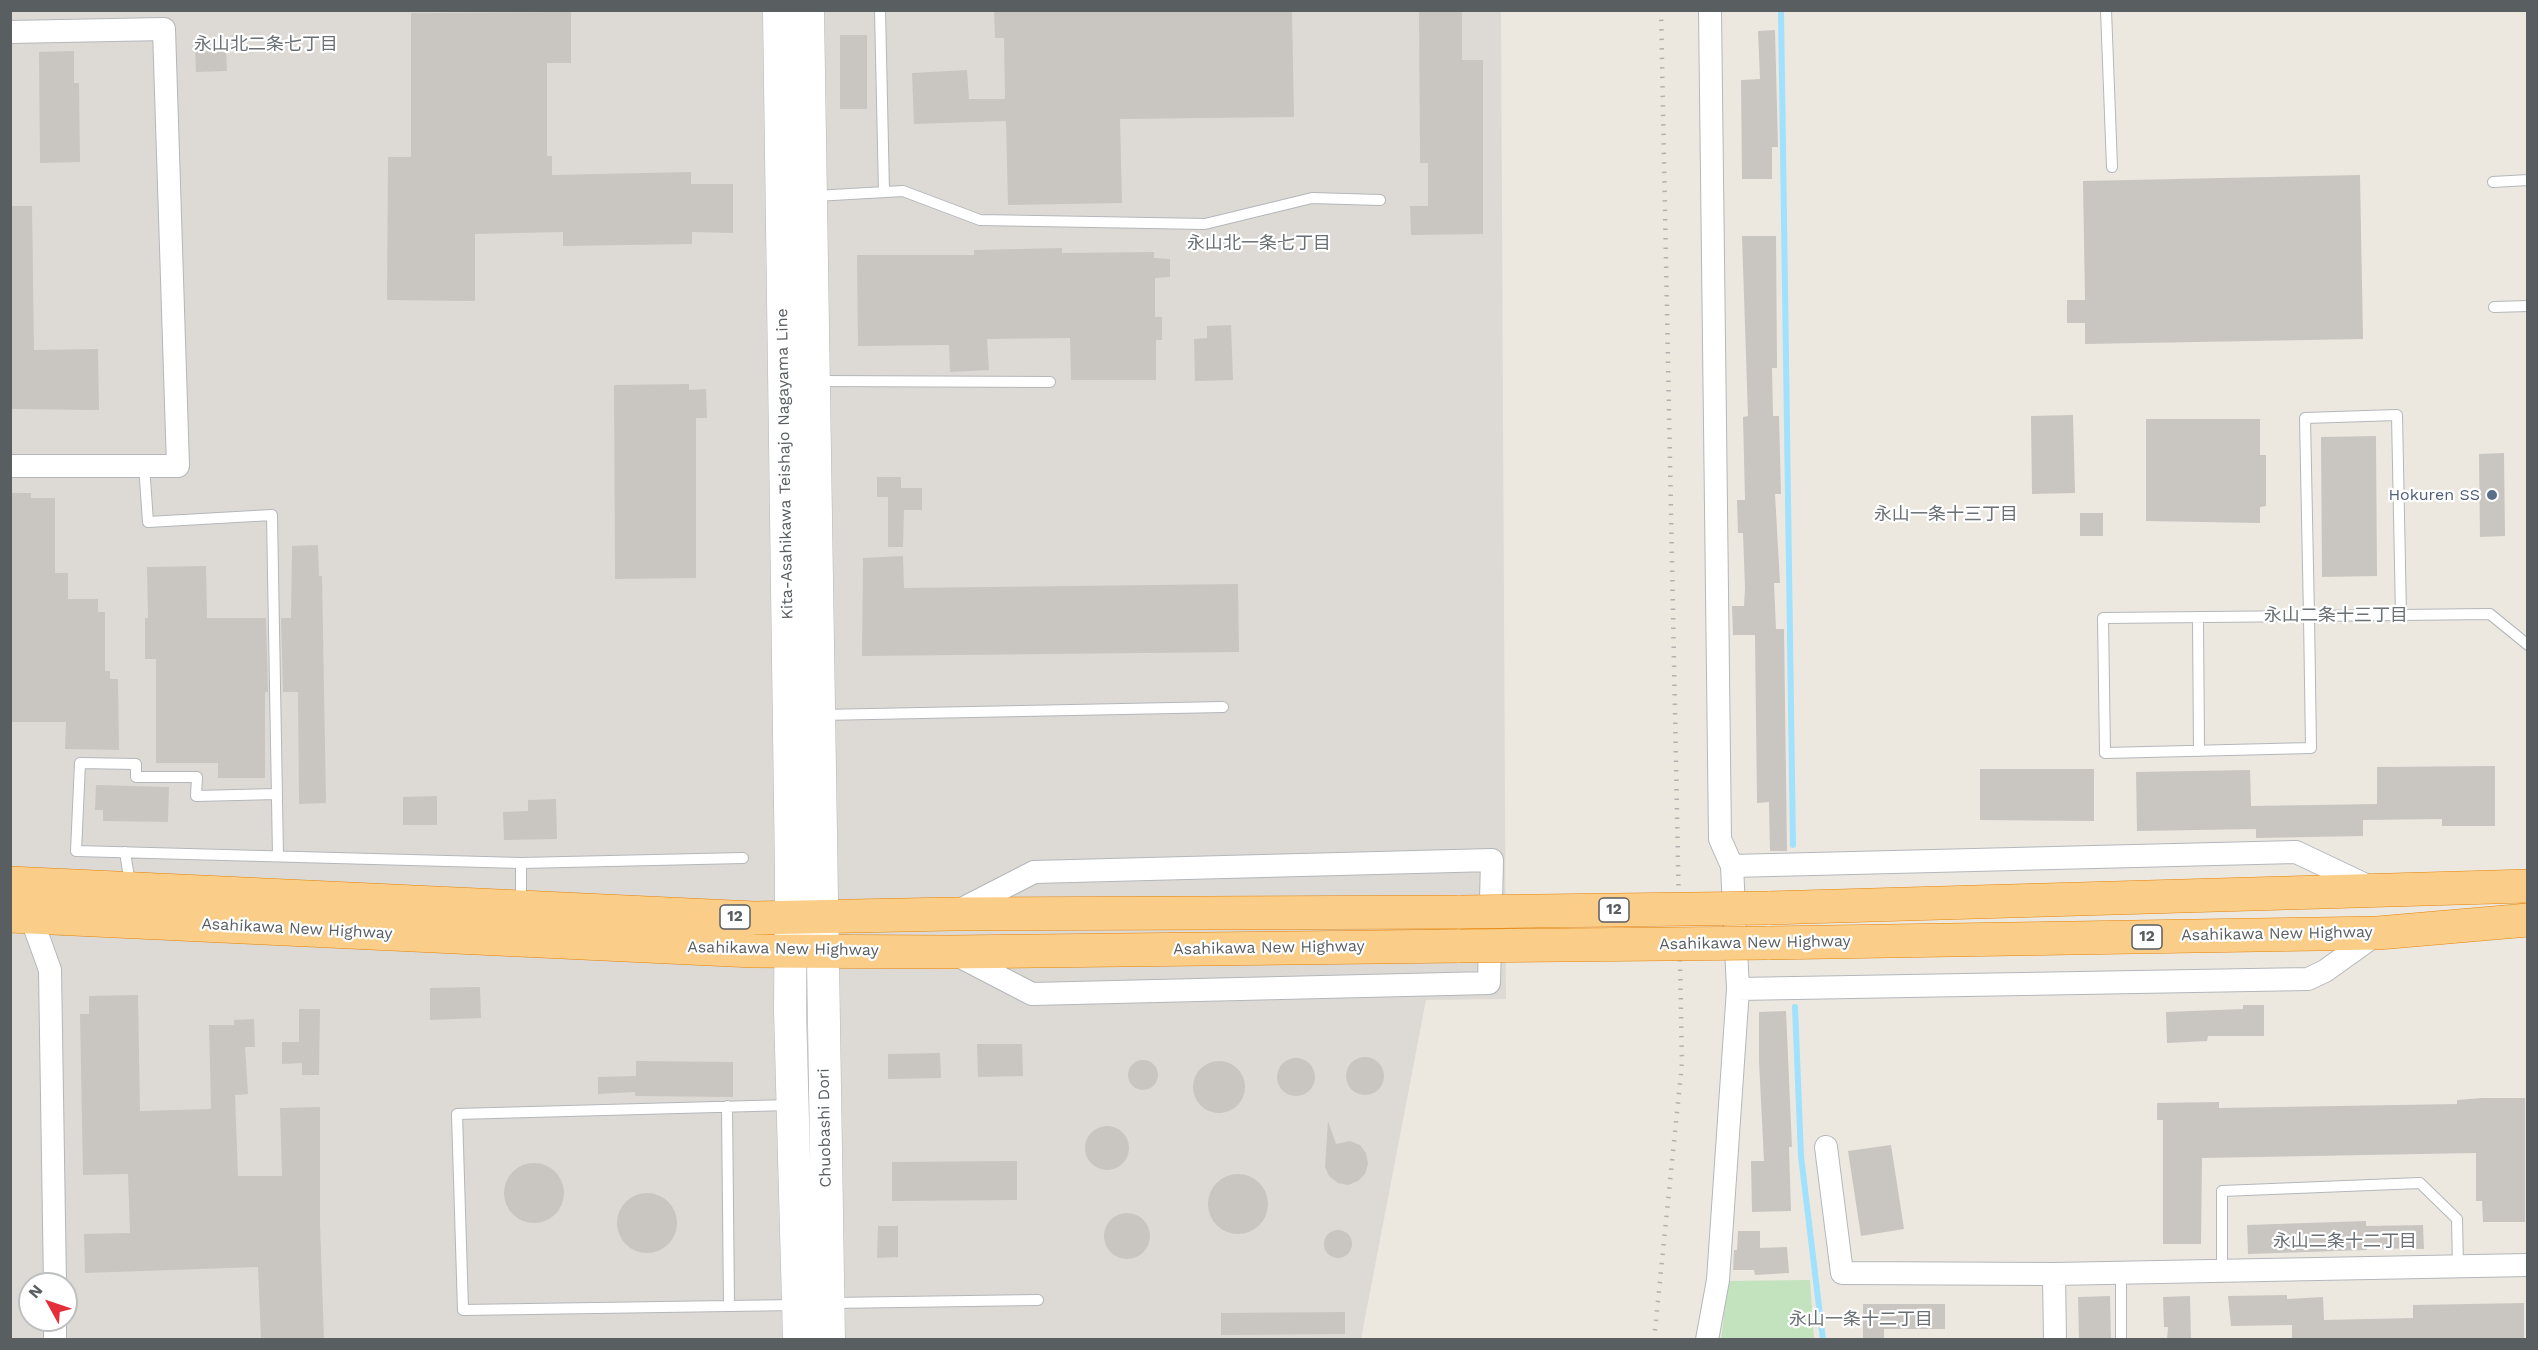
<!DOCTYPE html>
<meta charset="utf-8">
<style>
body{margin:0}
#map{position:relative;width:2538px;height:1350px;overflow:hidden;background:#ece8e0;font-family:"Work Sans",sans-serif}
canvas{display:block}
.frame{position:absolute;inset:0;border:12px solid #595e61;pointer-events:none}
.north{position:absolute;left:18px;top:1272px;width:60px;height:60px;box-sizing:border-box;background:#fff;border:2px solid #bdbfc0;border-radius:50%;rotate:310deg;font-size:16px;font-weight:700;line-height:24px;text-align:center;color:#595e61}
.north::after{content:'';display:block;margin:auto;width:21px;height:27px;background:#e42e39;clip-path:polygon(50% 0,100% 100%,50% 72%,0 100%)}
</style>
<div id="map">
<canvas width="2538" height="1350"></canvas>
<div class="frame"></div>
<div class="north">N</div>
</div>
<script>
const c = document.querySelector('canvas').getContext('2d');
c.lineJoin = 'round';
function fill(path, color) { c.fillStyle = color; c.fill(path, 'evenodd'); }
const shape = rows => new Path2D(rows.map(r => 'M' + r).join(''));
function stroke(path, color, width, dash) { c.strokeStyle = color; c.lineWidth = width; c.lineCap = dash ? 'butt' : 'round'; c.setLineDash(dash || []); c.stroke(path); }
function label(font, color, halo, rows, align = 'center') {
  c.font = font + ' "Work Sans","Noto Sans JP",sans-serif'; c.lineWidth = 4.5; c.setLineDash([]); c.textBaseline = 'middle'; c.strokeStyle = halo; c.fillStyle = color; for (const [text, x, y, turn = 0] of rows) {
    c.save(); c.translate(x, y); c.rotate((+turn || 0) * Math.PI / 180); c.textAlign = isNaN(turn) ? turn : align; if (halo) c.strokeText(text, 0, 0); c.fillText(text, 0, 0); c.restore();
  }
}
fill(shape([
 [10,11,1501,11,1506,999,1426,1000,1361,1339,11,1339],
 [30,1284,66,1284,66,1320,30,1320]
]), '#dddad5');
fill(shape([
 [1810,1280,1814,1339,1721,1340,1728,1281]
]), '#c2e3bd');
stroke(shape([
 [1781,10,1793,845],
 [1795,1007,1801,1156,1823,1340]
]), '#a0e1fd', 6);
fill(shape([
 [994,10,1292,10,1294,117,1120,119,1122,203,1008,205,1006,121,914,124,912,73,967,70,969,99,1005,99,1004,38,995,38],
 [1419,10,1462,10,1462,60,1483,60,1483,234,1411,235,1410,206,1428,206,1428,163,1420,163],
 [571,12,571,63,547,63,547,156,552,156,552,175,691,172,691,184,733,184,733,233,692,232,692,244,563,246,563,232,475,234,475,301,387,300,388,157,411,157,411,13],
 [1775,30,1778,147,1772,147,1772,179,1742,179,1741,80,1760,79,1758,31],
 [840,35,867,35,867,109,840,109],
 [195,47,226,47,227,71,196,72],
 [74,51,74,83,79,83,80,162,40,163,39,52],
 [2360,175,2363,339,2085,344,2085,323,2067,323,2067,300,2085,300,2083,181],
 [10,206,32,206,34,350,98,349,99,410,10,409],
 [1742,236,1776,236,1777,368,1772,368,1773,416,1779,416,1781,494,1775,494,1780,583,1774,583,1776,629,1784,629,1787,851,1770,851,1769,802,1757,803,1755,635,1733,635,1732,606,1744,606,1745,588,1743,533,1738,533,1737,500,1745,500,1743,417,1748,416],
 [1062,248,1062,253,1154,252,1154,258,1170,259,1170,277,1155,278,1155,317,1162,317,1162,340,1156,340,1156,380,1071,380,1070,338,987,339,989,370,950,372,949,345,858,346,857,255,974,255,974,250],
 [1231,325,1233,380,1195,381,1194,339,1207,338,1207,326],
 [689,384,689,390,706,389,707,418,696,418,696,578,615,579,614,385],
 [2073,415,2075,493,2032,494,2031,416],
 [2146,419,2260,419,2260,455,2266,455,2266,506,2260,507,2260,523,2146,521],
 [2376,436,2377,576,2322,577,2321,437],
 [2504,453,2505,536,2480,537,2479,454],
 [877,477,901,477,901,488,922,488,922,510,904,510,903,547,888,547,888,497,877,497],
 [10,493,31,493,31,498,55,498,55,573,68,573,68,599,98,599,98,612,105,612,105,671,110,671,110,679,118,679,119,750,65,749,66,722,10,722],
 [2080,513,2103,513,2103,536,2080,536],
 [318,545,319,576,322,576,326,803,299,804,298,692,283,692,281,618,291,618,292,546],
 [903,556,904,588,1238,584,1239,652,862,656,863,558],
 [206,566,207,618,266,618,268,692,265,692,265,778,218,778,218,763,156,763,156,659,145,659,145,618,148,618,147,567],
 [2495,766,2495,826,2442,826,2442,819,2363,820,2363,836,2256,838,2256,829,2137,831,2136,772,2250,770,2251,806,2377,804,2377,767],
 [1980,769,2094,769,2094,821,1980,820],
 [96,785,169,787,168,822,103,821,103,810,95,810],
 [437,796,437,825,403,825,403,797],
 [556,799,557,839,504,840,503,812,528,811,528,800],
 [480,987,481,1018,430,1020,430,988],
 [138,995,140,1111,211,1109,209,1025,234,1025,234,1020,254,1019,255,1047,245,1047,248,1094,235,1095,238,1176,282,1176,280,1108,320,1107,320,1225,324,1340,261,1340,258,1267,85,1273,84,1234,130,1233,128,1174,83,1175,80,1014,89,1014,89,996],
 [2243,1005,2264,1005,2264,1036,2208,1036,2207,1041,2167,1043,2166,1012,2243,1009],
 [299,1009,320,1009,319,1075,302,1075,302,1063,282,1064,282,1042,299,1042],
 [1786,1011,1792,1147,1789,1147,1791,1211,1752,1212,1751,1161,1764,1161,1759,1061,1759,1012],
 [977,1044,1022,1044,1023,1076,978,1077],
 [940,1053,941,1078,888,1079,888,1054],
 '1346 1076a19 19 0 1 1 38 0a19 19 0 1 1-38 0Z',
 '1277 1077a19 19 0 1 1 38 0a19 19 0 1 1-38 0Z',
 '1128 1075a15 15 0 1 1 30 0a15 15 0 1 1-30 0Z',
 [636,1061,733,1062,733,1097,635,1096,635,1092,598,1094,598,1077,636,1076],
 '1193 1087a26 26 0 1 1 52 0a26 26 0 1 1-52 0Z',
 [2482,1098,2525,1098,2525,1222,2483,1222,2482,1201,2476,1201,2476,1153,2202,1158,2201,1244,2163,1244,2163,1120,2157,1120,2157,1103,2219,1102,2219,1108,2457,1104,2457,1100],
 [1328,1121,1336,1144,1350,1141,1360,1145,1366,1153,1368,1164,1365,1174,1358,1181,1348,1185,1338,1183,1329,1176,1325,1167],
 '1085 1148a22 22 0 1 1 44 0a22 22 0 1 1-44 0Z',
 [1891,1145,1904,1229,1861,1236,1848,1151],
 [1017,1161,1017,1200,892,1201,892,1162],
 '504 1193a30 30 0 1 1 60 0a30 30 0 1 1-60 0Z',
 '1208 1204a30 30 0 1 1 60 0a30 30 0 1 1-60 0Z',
 '617 1223a30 30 0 1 1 60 0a30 30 0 1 1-60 0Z',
 '1104 1236a23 23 0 1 1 46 0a23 23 0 1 1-46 0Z',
 [2366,1221,2366,1226,2423,1225,2424,1249,2367,1248,2367,1250,2248,1254,2247,1225],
 [878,1226,898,1226,898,1257,877,1258],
 '1324 1244a14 14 0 1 1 28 0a14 14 0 1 1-28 0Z',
 [1738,1231,1760,1231,1760,1248,1787,1247,1789,1273,1755,1275,1754,1270,1733,1270,1734,1250,1737,1250],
 [2287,1295,2287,1299,2323,1297,2324,1320,2413,1318,2413,1305,2524,1303,2524,1340,2292,1340,2292,1325,2231,1326,2228,1296],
 [2110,1296,2111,1340,2079,1340,2078,1297],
 [2190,1296,2191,1340,2167,1340,2168,1327,2164,1327,2163,1297],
 [1863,1304,1945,1304,1945,1329,1884,1329,1884,1340,1863,1340],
 [1345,1312,1345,1334,1221,1335,1221,1313]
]), '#c9c5c0');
const lane = shape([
 [880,10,884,192],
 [2106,10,2112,167],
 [2493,182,2528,180],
 [815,196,903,191,980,220,1205,224,1312,198,1380,200],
 [2494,307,2528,306],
 [817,381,1050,382],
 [144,465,148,522,272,515,278,856],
 [2401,615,2397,415,2305,418,2309,616,2311,748,2105,753,2103,618,2309,616,2490,614,2528,645],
 [2198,617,2199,751],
 [821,715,1223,707],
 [277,794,196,796,197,777,136,777,136,764,80,763,76,851,521,863,743,858],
 [125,852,130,884],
 [521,863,521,905],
 [790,1105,457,1114,463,1310,795,1305],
 [727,1106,729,1306],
 [2222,1271,2222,1191,2420,1183,2457,1219,2458,1266],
 [831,1303,1038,1300],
 [2121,1340,2121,1272]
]);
const street = shape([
 [1710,10,1720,839,1732,866],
 [10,32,164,29,178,466,10,466],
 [27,906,50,970,55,1284],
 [955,954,1032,994,1489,983,1492,860,1034,872,958,911],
 [1738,989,2308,979,2325,971,2378,933],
 [1826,1147,1842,1273,2054,1274,2528,1265],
 [2054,1274,2055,1340],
 [55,1320,55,1340],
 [1707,1340,1718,1280,1738,989,1732,866,2296,852,2372,888]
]);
const secondary = shape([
 [779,10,791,877,790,1011,799,1340],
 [808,10,829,1340]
]);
const highway = shape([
 [10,883,754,918,952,914,1461,912],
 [1768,908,2528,886],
 [10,916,753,951,951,952,1460,946],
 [1767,943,2378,933,2528,920]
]);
stroke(lane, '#b3b7bb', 12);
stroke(street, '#b3b7bb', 24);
stroke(secondary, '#b2b7bb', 33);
stroke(highway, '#e68206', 34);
stroke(lane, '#fff', 10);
stroke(street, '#fff', 22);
stroke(secondary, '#fff', 32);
stroke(highway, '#face89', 33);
stroke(shape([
 [1654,1340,1682,1063,1661,10]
]), '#b0b1b1', 4.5, [1.5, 8]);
const highwayBridge = shape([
 [1461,912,1768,908],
 [1460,946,1767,943]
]);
stroke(highwayBridge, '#e68206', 34, []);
stroke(highwayBridge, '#face89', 33);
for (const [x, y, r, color] of [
 [2492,495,6,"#5c6f8a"]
]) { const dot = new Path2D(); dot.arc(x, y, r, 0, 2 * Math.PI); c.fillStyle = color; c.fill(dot); stroke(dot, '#fff', 2); }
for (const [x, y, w] of [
 [1614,910,30],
 [735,917,30],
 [2147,937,30]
]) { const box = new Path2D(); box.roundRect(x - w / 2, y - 12, w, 24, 4.5); c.fillStyle = '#fff'; c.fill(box); stroke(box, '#595e61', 1.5); }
label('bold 15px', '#595e61', null, [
 ["12",1614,910],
 ["12",735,917],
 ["12",2147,937]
]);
label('16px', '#595e61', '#fff', [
 ["Kita-Asahikawa Teishajo Nagayama Line",785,464,-91],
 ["Asahikawa New Highway",297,929,3],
 ["Asahikawa New Highway",2277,934,-1],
 ["Asahikawa New Highway",1755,943,-1],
 ["Asahikawa New Highway",1269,948,-1],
 ["Asahikawa New Highway",783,949,1],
 ["Chuobashi Dori",825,1128,-91]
]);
label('16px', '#4e5e75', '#fff', [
 ["Hokuren SS",2480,495]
], 'right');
label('18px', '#6a7073', '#fff', [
 ["永山北二条七丁目",266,45],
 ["永山北一条七丁目",1259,244],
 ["永山一条十三丁目",1946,515],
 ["永山二条十三丁目",2336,616],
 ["永山二条十二丁目",2345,1242],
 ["永山一条十二丁目",1861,1320]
]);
</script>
